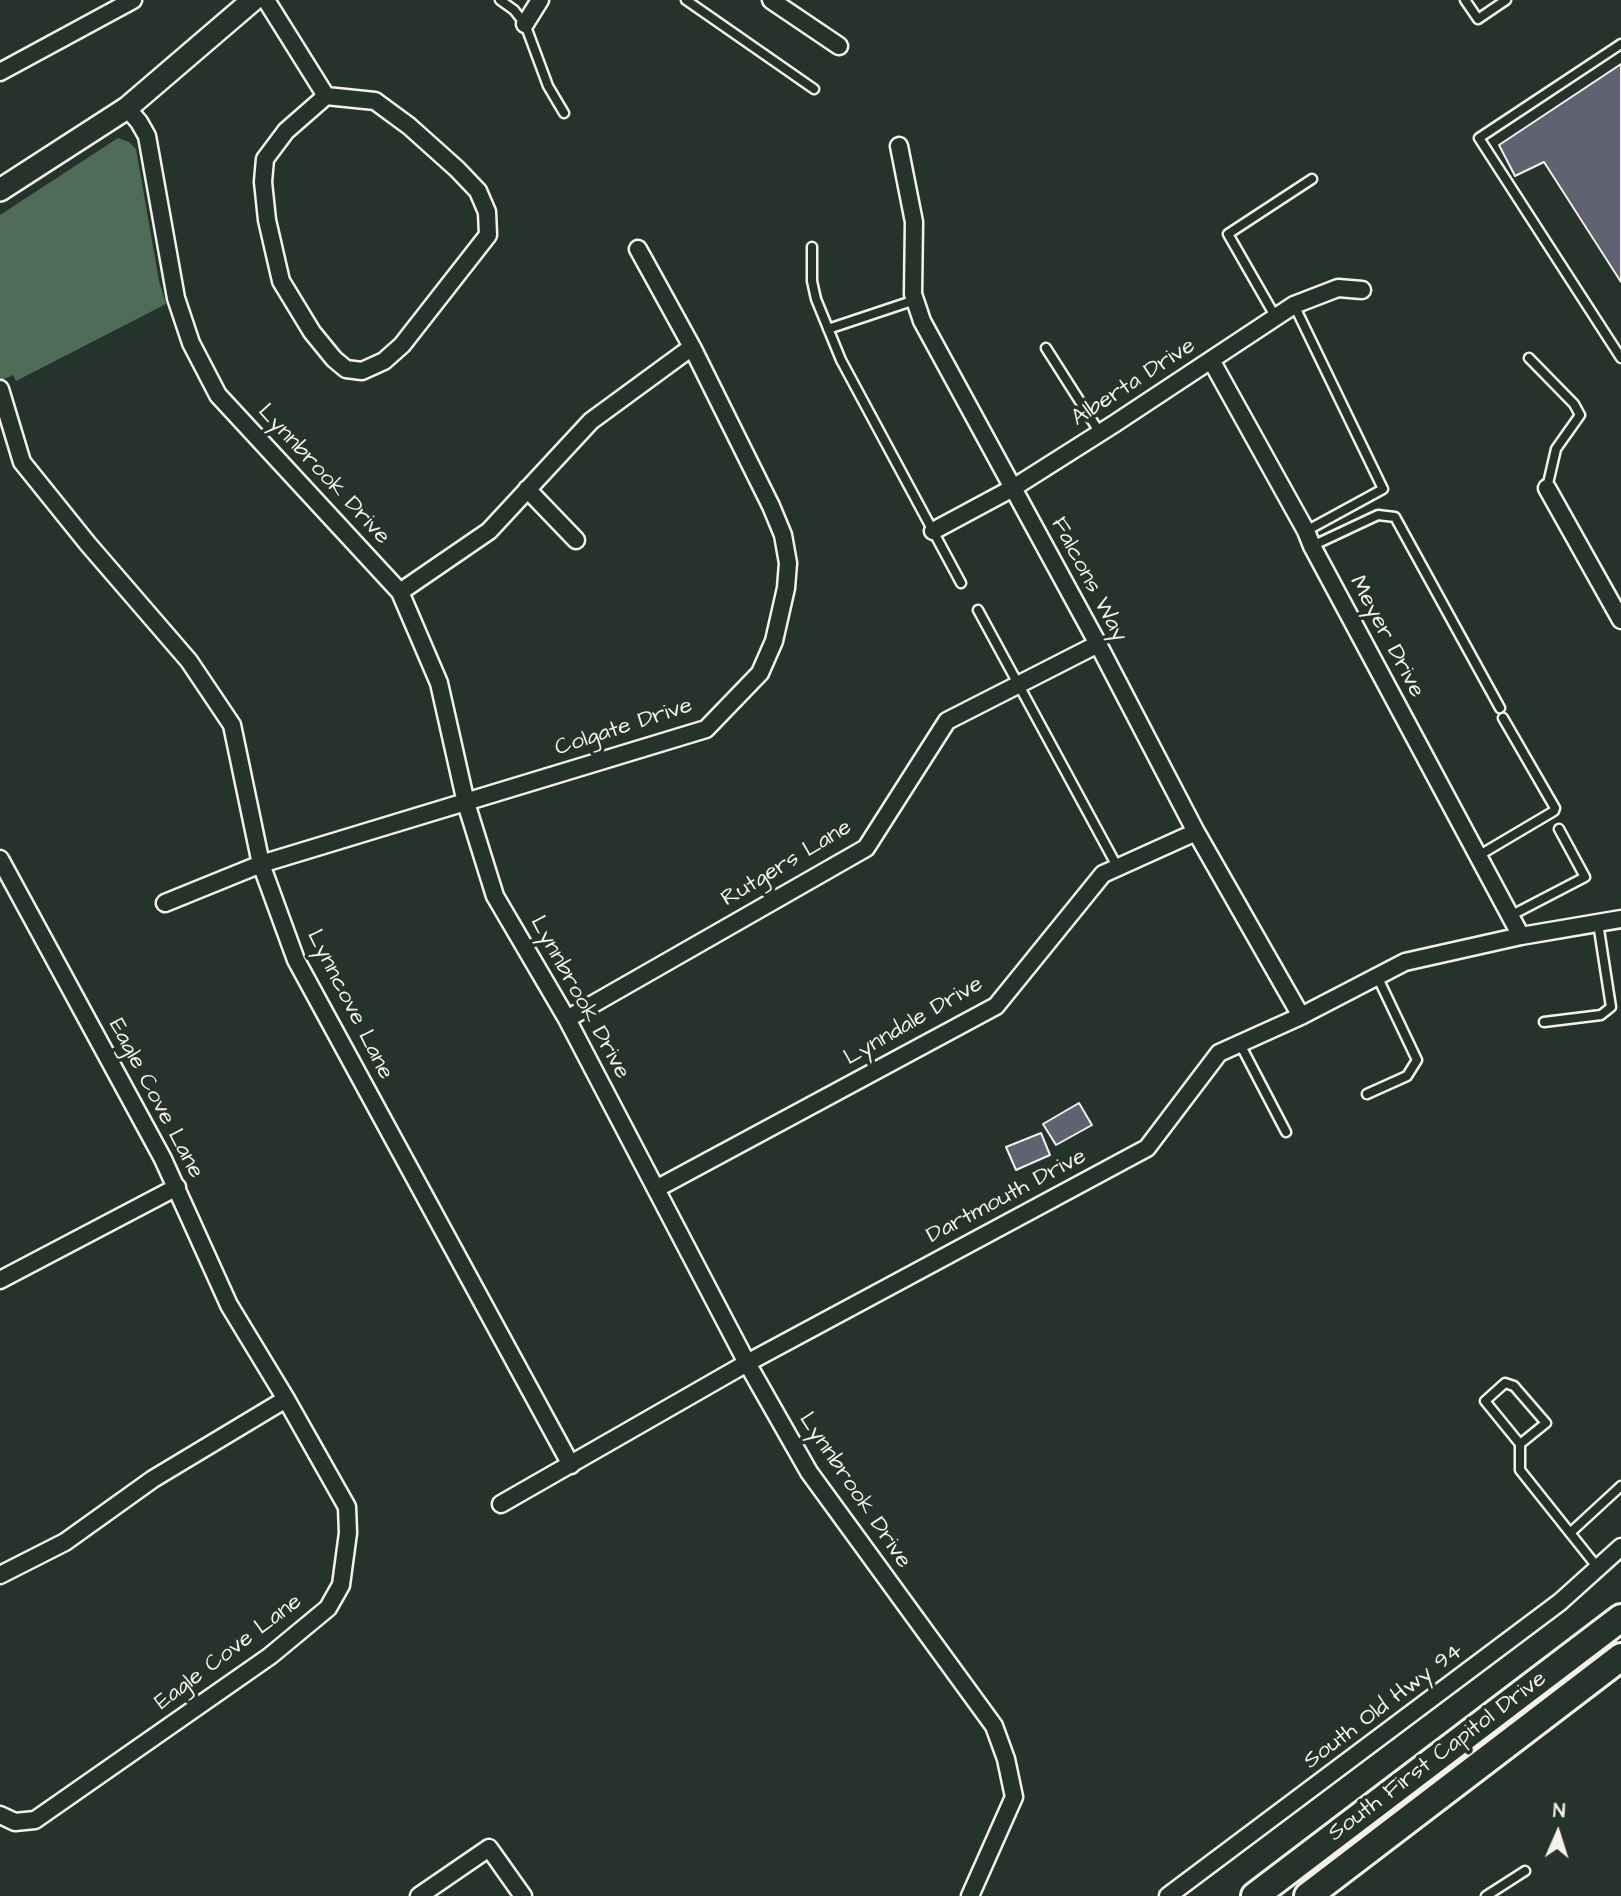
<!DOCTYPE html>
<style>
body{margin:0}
#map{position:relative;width:1621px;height:1896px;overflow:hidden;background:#26332d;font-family:"Architects Daughter",sans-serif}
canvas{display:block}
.north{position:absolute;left:1523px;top:1798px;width:70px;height:70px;-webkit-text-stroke:5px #26332d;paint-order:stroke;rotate:3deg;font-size:19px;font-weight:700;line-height:28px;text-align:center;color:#f4f1e8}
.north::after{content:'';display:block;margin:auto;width:24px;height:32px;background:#f4f1e8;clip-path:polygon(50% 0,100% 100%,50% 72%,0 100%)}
</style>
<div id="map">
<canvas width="1621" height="1896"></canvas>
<div class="north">N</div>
</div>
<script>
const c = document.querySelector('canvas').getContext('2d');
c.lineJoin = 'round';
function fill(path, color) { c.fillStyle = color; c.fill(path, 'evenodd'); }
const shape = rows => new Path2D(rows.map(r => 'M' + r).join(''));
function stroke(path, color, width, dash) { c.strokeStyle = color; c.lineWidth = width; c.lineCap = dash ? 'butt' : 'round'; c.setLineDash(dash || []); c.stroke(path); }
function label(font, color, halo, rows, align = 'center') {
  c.font = font + ' "Architects Daughter",sans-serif'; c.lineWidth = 7; c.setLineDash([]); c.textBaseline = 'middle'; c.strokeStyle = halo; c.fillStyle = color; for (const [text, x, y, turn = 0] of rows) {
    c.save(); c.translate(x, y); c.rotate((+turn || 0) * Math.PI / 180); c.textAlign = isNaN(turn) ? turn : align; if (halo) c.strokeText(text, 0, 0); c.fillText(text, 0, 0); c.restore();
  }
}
fill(shape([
 [118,138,129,142,136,149,159,281,166,304,16,381,13,375,0,381,0,215]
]), '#4f6d56');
const building = shape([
 [1621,64,1621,282,1544,162,1515,176,1499,145,1621,64],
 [1079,1103,1092,1125,1056,1145,1043,1124,1079,1103],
 [1041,1133,1050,1155,1016,1170,1006,1147,1041,1133]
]);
fill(building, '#5f6371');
stroke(building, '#f4f1e8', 2);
const service = shape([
 [500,0,514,10,525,24,548,86,564,113],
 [686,0,814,89],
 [1465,0,1478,19,1506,0],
 [1621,44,1479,138,1621,358],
 [812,247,812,281,816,299,841,360,961,583],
 [1294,305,1383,489,1306,531],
 [1275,316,1228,234,1312,179],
 [828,329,915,300],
 [1046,348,1100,433],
 [1529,358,1574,404,1580,415,1556,449,1547,488],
 [1312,546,1378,515,1395,517,1500,708],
 [978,610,1118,868],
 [1478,856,1554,811,1555,808,1503,718],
 [1510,916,1585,877,1559,829],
 [1544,1022,1601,1015,1611,1007,1598,923],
 [1240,1044,1286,1132],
 [1367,1094,1407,1076,1417,1060,1377,976],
 [1520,1444,1546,1423,1514,1386,1505,1383,1485,1401,1520,1444,1520,1470,1598,1568],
 [1570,1533,1621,1486],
 [1486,1896,1525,1871]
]);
const minor = shape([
 [266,0,326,96],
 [771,0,839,46],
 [525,24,540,0],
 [0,72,133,0],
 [326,96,375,101,409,126,457,169,478,191,487,212,488,235,402,345,384,361,362,371,346,369,334,359,312,332,281,281,267,220,263,182,265,159,286,131,326,96],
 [127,108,139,122,147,136,176,298,191,343,218,395,400,592,439,683,466,803,495,896,567,1019,747,1363,809,1472,994,1726,1006,1759,1014,1797,970,1896],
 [899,146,914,222,913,294,922,321,1098,644,1196,832,1301,1016],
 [1211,360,1306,531,1312,546,1521,936],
 [0,389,22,462,88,544,189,661,232,725,261,864,296,960,571,1465],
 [1547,488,1621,620],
 [527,489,576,540],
 [933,531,1013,488,1114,424,1294,305,1338,288,1362,290],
 [400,592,489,531,591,421,692,347],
 [0,859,163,1159,229,1305,286,1399,347,1507,348,1533,341,1585,328,1608,270,1656,35,1820,15,1822,0,1815],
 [165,903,261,864,706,729,760,673,774,641,786,588,788,563,783,535,771,506,692,347,638,249],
 [567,1019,866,848,947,721,1098,644],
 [656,1189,996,1006,1103,874,1196,832],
 [0,1280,177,1187],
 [501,1504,747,1363,1147,1148,1219,1053,1301,1016,1405,962,1521,936,1621,919],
 [0,1575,65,1542,153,1479,286,1399],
 [419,1896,489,1848,523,1896],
 [1168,1896,1560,1602,1621,1547]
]);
const tertiary = shape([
 [0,190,127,108,253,0]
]);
const trunk = shape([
 [1255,1896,1621,1618],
 [1308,1896,1621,1657]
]);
stroke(service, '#f4f1e8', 13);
stroke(minor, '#f4f1e8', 21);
stroke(tertiary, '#f4f1e8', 26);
stroke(trunk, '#f4f1e8', 32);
stroke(service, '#26332d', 8);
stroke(minor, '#26332d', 16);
stroke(tertiary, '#26332d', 21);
stroke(trunk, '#26332d', 26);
label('23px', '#f4f1e8', '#26332d', [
 ["Alberta Drive",1134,383,-33],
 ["Lynnbrook Drive",323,475,47],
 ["Falcons Way",1088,580,62],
 ["Meyer Drive",1386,637,62],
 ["Colgate Drive",624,728,-18],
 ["Rutgers Lane",787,864,-31],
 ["Lynnbrook Drive",579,998,61],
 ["Lynncove Lane",349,1005,63],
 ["Lynndale Drive",914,1022,-30],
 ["Eagle Cove Lane",155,1099,62],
 ["Dartmouth Drive",1007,1197,-28],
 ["Lynnbrook Drive",854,1491,56],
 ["Eagle Cove Lane",229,1653,-37],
 ["South Old Hwy 94",1384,1707,-37],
 ["South First Capitol Drive",1438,1757,-37]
]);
</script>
